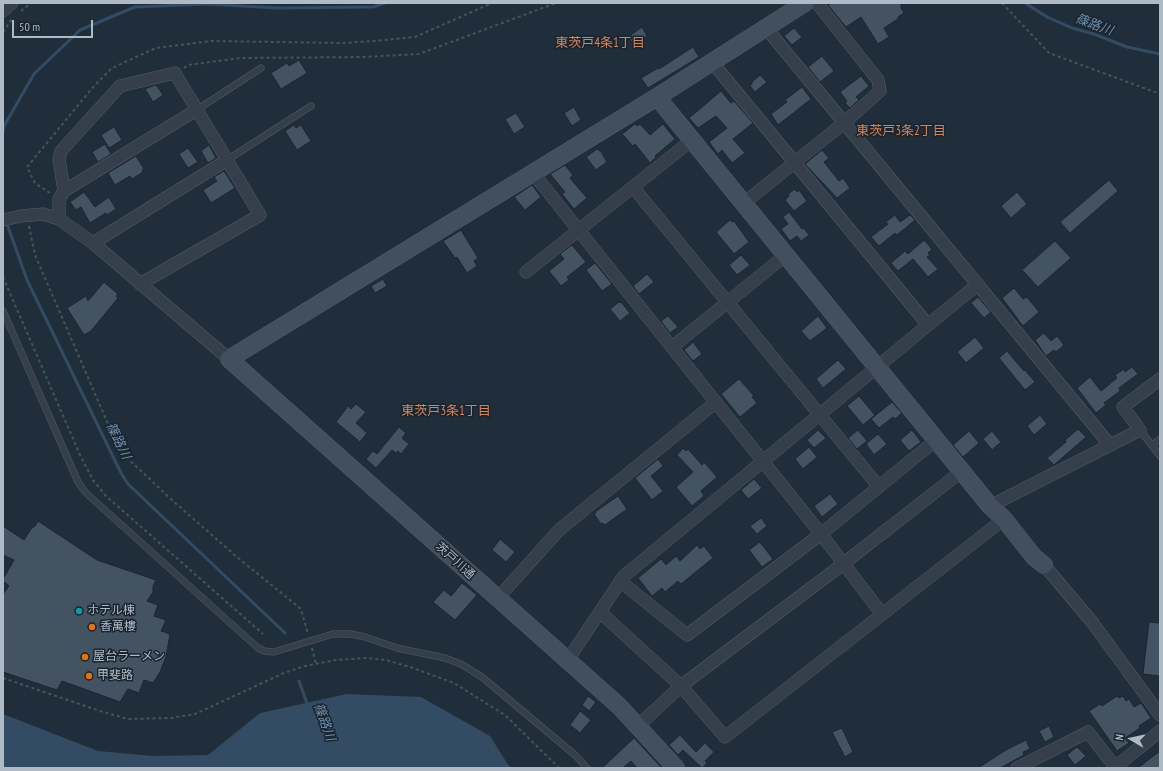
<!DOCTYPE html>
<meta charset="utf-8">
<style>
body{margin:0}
#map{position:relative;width:1163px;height:771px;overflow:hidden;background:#202e3b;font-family:"PT Sans Narrow",sans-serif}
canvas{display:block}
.frame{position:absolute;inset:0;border:4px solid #afbac7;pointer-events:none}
.north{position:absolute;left:1111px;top:719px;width:40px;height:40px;-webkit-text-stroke:3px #19242f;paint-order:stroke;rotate:279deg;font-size:11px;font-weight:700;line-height:16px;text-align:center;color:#afbac7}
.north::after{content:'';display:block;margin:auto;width:14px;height:18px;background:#afbac7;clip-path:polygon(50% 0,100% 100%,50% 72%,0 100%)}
.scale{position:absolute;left:12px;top:20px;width:81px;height:18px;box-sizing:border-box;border:2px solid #afbac7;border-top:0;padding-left:5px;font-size:12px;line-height:14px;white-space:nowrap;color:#afbac7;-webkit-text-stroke:3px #19242f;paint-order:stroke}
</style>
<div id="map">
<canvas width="1163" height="771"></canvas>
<div class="frame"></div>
<div class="north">N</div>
<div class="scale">50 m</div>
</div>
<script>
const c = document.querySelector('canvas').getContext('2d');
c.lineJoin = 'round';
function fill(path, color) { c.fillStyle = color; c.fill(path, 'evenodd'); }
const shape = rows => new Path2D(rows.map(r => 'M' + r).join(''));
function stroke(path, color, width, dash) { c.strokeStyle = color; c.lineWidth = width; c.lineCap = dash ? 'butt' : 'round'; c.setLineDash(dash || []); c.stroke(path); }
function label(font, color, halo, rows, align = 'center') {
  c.font = font + ' "PT Sans Narrow","Noto Sans JP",sans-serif'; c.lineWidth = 3; c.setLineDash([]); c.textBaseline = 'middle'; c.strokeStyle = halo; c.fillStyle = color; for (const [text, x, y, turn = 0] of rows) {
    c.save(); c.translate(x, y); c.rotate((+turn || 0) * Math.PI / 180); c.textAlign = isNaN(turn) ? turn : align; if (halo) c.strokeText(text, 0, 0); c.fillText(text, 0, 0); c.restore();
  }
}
fill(shape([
 [347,694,421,697,490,736,507,763,511,768,3,768,3,714,98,751,153,756,208,755,260,713]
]), '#334b63');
stroke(shape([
 [1025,3,1047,17,1072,28,1094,34,1127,47,1160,54],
 [3,132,4,126,34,74,80,30,135,7,207,4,278,8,373,7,385,3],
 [6,221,27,280,121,473,128,484,285,633],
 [299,681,308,706]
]), '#334b63', 3);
const building = shape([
 [832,3,901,3,901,8,904,13,898,17,898,19,884,28,889,37,878,44,861,17,846,27,828,5,832,3],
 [642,27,647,36,634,45,628,37,642,27],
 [794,28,802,37,792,45,784,36,794,28],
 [693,47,699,57,648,88,641,78,658,68,659,69,693,47],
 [822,56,834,71,820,82,808,67,822,56],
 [299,60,307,73,281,89,271,73,287,63,289,66,299,60],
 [760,75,767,82,755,92,750,86,752,84,752,82,760,75],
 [861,76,869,86,856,97,859,100,850,108,845,103,847,101,840,92,861,76],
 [155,85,157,86,163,95,153,102,145,89,155,85],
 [802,87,811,99,778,125,771,114,787,102,785,100,802,87],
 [721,91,731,103,734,101,753,123,733,139,745,153,732,163,722,150,718,154,709,142,727,128,716,116,698,128,689,118,721,91],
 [574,107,581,120,572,126,564,113,574,107],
 [516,113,525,127,514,134,505,119,516,113],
 [635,124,637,126,640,124,650,135,663,124,675,139,655,156,656,157,650,163,635,144,633,146,622,134,635,124],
 [294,125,296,128,301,125,311,141,297,150,285,131,294,125],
 [114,127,122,140,109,148,101,135,114,127],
 [105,144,111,154,98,162,92,152,105,144],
 [209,145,216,158,208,163,201,151,209,145],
 [188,148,198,162,188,168,179,154,188,148],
 [597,149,599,151,600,150,607,162,596,170,586,157,597,149],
 [822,150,829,158,824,162,839,181,843,178,850,188,837,198,805,164,822,150],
 [136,156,144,169,142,170,143,172,132,179,130,176,115,185,108,173,136,156],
 [565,165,573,175,570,178,587,198,574,209,562,194,565,192,550,174,565,165],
 [224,171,235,188,211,203,203,190,217,181,214,177,224,171],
 [1109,180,1118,191,1070,233,1060,222,1109,180],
 [532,185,541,197,525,210,514,197,532,185],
 [795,189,797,192,799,190,807,201,794,211,785,200,789,196,788,194,795,189],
 [84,192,95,207,109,197,116,209,107,215,106,213,90,223,81,207,76,210,70,202,84,192],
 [1017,192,1027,204,1011,218,1001,206,1017,192],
 [789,212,802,229,804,228,809,235,801,241,797,236,790,241,781,229,788,224,783,217,789,212],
 [895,215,900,222,910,215,915,220,897,235,895,233,879,246,871,237,888,224,886,222,895,215],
 [730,220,732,222,734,221,749,242,734,254,716,232,730,220],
 [461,230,478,258,474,261,477,266,467,273,457,257,455,258,443,241,461,230],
 [924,240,932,249,928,253,930,255,927,257,938,269,928,277,913,259,898,271,891,263,905,251,908,254,924,240],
 [1055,241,1071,258,1038,287,1022,270,1055,241],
 [572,245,586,262,567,277,569,280,561,286,549,271,564,259,560,254,572,245],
 [741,255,750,265,737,275,729,265,741,255],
 [595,263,612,284,602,291,586,270,595,263],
 [647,274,654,282,639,294,633,286,647,274],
 [383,279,387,286,375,293,371,286,383,279],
 [104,282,118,294,116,296,118,298,91,331,84,335,67,308,86,296,88,301,104,282],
 [1014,288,1023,299,1027,297,1039,312,1023,326,1002,298,1014,288],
 [978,297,991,312,984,318,971,303,978,297],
 [619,302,620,303,621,302,630,313,620,321,610,309,619,302],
 [668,316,678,327,670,333,661,321,668,316],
 [818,316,827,328,810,341,801,331,818,316],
 [1044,333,1051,341,1057,336,1064,345,1056,352,1054,350,1046,356,1035,340,1044,333],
 [975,337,984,348,966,363,957,352,975,337],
 [693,342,702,354,693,361,684,350,693,342],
 [1007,351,1024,371,1025,370,1035,382,1025,390,999,358,1007,351],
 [838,360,846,369,823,388,816,379,838,360],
 [1132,367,1138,374,1119,388,1120,391,1104,403,1106,405,1096,413,1077,388,1090,377,1101,391,1117,378,1115,375,1124,369,1125,372,1132,367],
 [739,379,754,396,752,397,757,403,740,417,721,394,739,379],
 [859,396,875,415,863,425,847,406,859,396],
 [892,402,902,413,895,419,893,417,879,428,871,419,892,402],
 [356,404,366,412,356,423,367,433,360,442,336,422,348,406,351,409,356,404],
 [1040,415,1047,424,1034,435,1027,426,1040,415],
 [399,427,406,433,402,438,409,444,401,454,398,451,396,453,392,450,376,468,366,459,373,451,377,454,399,427],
 [1078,429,1086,437,1054,465,1047,458,1066,442,1065,440,1078,429],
 [818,430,826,438,814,448,807,440,818,430],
 [858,430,867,441,857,449,848,438,858,430],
 [912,430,921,442,909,451,900,440,912,430],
 [969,431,979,443,963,457,953,445,969,431],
 [992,431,1001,442,992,450,983,439,992,431],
 [878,434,887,444,874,455,866,444,878,434],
 [809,447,817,457,803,469,795,459,809,447],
 [683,448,686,451,688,449,702,465,704,462,717,477,701,491,704,496,692,506,676,487,693,472,677,455,683,448],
 [658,459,663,466,651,476,663,491,652,500,635,478,658,459],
 [754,479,762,488,748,499,741,490,754,479],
 [830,494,838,504,822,517,814,506,830,494],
 [618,496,627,509,605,525,603,523,601,524,594,514,596,513,595,512,618,496],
 [761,518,767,526,757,534,750,526,761,518],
 [38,521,97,560,156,580,153,586,153,592,147,601,158,605,154,616,166,620,161,631,170,634,166,657,160,672,153,683,144,680,139,693,128,689,120,702,62,681,57,690,3,672,3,594,9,586,3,581,3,579,14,560,3,555,3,526,24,540,31,529,35,526,38,521],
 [500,539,515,552,506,562,492,550,500,539],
 [760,542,773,559,762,567,749,550,760,542],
 [697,545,700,549,704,546,713,558,681,584,678,581,665,592,662,588,652,596,638,578,661,559,666,565,676,556,680,561,697,545],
 [462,583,477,595,455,620,433,602,444,590,451,596,462,583],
 [1149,622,1160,623,1160,676,1143,674,1149,622],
 [588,696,596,702,589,711,582,705,588,696],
 [1117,696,1119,698,1123,696,1126,701,1129,699,1134,707,1141,703,1151,718,1139,726,1140,728,1125,738,1129,743,1117,751,1089,711,1100,704,1102,706,1117,696],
 [580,711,591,720,580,733,570,725,580,711],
 [1049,726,1054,737,1045,742,1039,731,1049,726],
 [842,728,853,752,845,757,832,732,842,728],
 [680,735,696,752,705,743,714,752,705,761,707,763,702,768,683,750,678,755,669,745,680,735],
 [634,738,662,768,637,768,631,761,623,768,602,768,634,738],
 [1026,740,1030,749,1023,752,1024,755,1000,768,978,768,1006,750,1026,740],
 [1077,747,1086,756,1075,765,1067,755,1077,747],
 [1160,751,1160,768,1138,768,1152,757,1160,751]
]);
fill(building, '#445362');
stroke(building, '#1b2631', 1);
const lane = shape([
 [198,109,261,68],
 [227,160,311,106],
 [3,311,78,482,86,493,258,648,264,651,274,652,333,634,351,634,365,637,397,648,445,658,461,664,482,677,575,755,587,768],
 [1140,430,1160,456],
 [1152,445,1160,439]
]);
const street = shape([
 [3,11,12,3],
 [766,28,1110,445],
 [712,62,928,325],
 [533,173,821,534,882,614],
 [633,187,879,487],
 [64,191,59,159,61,151,120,86,175,73,227,160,93,243],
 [744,203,845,122,880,91,878,80,817,3],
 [59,219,59,199,64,191,198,109],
 [3,220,21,216,43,214,59,219,93,243,229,359],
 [526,272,692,140],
 [140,284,260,215,227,160],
 [672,347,786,255],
 [990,506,1140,430,1123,407,1160,379],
 [1044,565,1092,622,1160,715],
 [620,581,687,635,821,534,936,440],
 [498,598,559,530,716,402],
 [600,612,681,686,725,737,1004,519],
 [567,661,624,576,928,325,978,284],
 [638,726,681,686,843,564,962,471],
 [1017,768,1088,732,1115,767],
 [1114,768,1160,731]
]);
const secondary = shape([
 [657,97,990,506,1004,519,1034,557,1044,565],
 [676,768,619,706,229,359,657,97,805,3]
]);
stroke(lane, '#525d69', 7);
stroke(street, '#525d69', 13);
stroke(secondary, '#525d69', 18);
stroke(shape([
 [1002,3,1049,53,1160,94],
 [21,11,31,3],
 [3,32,12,19],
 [184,68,188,65,241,58,364,57,419,54,556,3],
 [50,193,35,183,27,167,94,86,112,68,156,48,211,41,343,43,374,41,415,37,492,3],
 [29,226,35,255,115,440,124,455,173,501,237,557,301,609,308,634],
 [3,277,80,455,93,480,106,496,263,634],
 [312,648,316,664],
 [3,678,100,711,128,719,171,718,195,714,284,673,305,666,335,660,366,658,386,660,413,668,454,683,505,715,559,768]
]), '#405859', 2, [3, 3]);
stroke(lane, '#343f4b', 6);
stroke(street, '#343f4b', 12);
stroke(secondary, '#424f5e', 17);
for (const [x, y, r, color] of [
 [79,611,4,"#0f9aa8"],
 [92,627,4,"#e8710a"],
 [85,657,4,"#e8710a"],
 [89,676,4,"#e8710a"]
]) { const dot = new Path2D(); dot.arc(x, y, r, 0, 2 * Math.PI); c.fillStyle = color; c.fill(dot); stroke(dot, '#19242f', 1.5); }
label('12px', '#afbac7', '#19242f', [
 ["茨戸川通",455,561,42]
]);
label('12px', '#afbac7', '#19242f', [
 ["ホテル棟",87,611],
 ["香萬樓",100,627],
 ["屋台ラーメン",93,657],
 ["甲斐路",97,676]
], 'left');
label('italic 13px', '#6e8eac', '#19242f', [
 ["篠路川",1094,25,20],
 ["篠路川",118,441,64],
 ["篠路川",324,722,70]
]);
label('13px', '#d98558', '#19242f', [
 ["東茨戸4条1丁目",600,43],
 ["東茨戸3条2丁目",901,131],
 ["東茨戸3条1丁目",446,411]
]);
</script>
